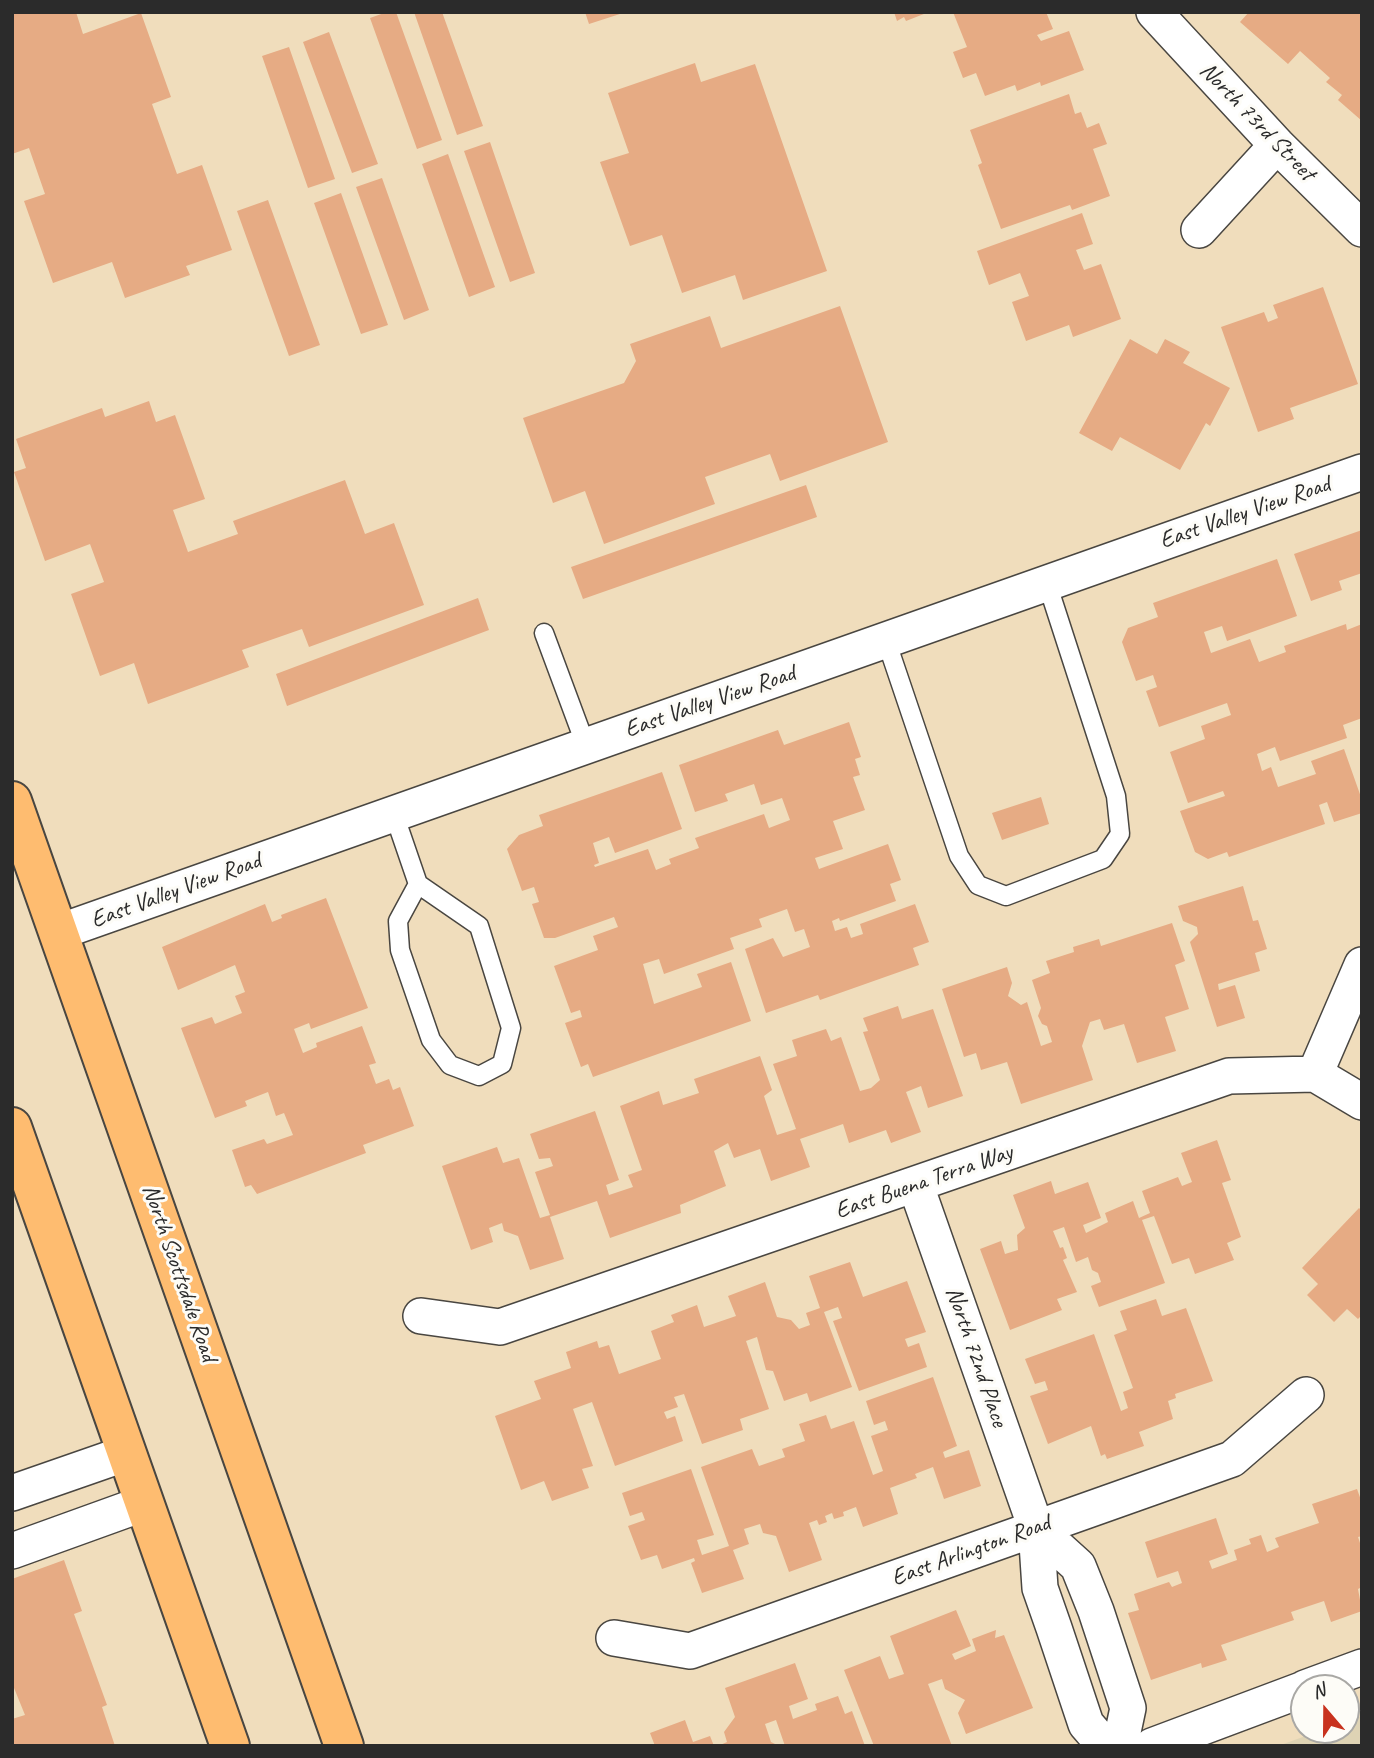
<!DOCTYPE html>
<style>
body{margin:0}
#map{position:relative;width:1374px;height:1758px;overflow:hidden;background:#f0ddbc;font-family:Caveat,sans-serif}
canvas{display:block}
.frame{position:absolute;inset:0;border:14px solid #2b2b2b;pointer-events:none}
.north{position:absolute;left:1290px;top:1674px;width:70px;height:70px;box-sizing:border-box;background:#fdfcf7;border:2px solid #a9a8a5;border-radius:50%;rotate:340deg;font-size:19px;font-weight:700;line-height:28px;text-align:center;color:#2b2b2b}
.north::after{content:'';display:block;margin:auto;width:24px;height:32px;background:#c8321e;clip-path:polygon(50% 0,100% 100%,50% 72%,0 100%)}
</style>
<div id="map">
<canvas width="1374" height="1758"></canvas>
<div class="frame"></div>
<div class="north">N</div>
</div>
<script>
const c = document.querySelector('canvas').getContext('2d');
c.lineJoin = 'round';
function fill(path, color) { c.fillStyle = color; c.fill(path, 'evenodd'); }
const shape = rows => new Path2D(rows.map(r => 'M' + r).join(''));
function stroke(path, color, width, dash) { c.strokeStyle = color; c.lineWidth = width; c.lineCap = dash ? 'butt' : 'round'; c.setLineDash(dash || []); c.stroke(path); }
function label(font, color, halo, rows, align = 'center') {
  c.font = font + ' Caveat,sans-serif'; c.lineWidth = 6; c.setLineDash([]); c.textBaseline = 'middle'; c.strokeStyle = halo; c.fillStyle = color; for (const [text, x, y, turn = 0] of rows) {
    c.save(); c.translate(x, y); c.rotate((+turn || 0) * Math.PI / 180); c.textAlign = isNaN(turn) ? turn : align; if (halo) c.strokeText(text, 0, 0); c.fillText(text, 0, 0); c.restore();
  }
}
fill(shape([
 [1362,1716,1362,1746,1278,1746,1322,1730,1346,1730,1346,1722]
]), '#ded3b4');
fill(shape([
 [12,12,76,12,83,34,141,13,171,97,152,104,177,174,202,165,232,250,186,266,190,275,125,298,112,262,53,283,24,201,45,194,29,148,12,154],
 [387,12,396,12,442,140,417,149,370,18],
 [414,12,442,12,483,126,457,135],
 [585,12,623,12,623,13,589,24],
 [894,12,929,12,906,21,904,17,897,21],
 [953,12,1046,12,1053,29,1037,35,1041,41,1069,31,1084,70,1041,86,1040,82,1017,91,1015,85,985,96,976,73,963,78,953,52,967,47],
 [1249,12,1362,12,1362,121,1338,100,1342,95,1326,82,1330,78,1300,51,1288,64,1240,22],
 [329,32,378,164,352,173,303,42],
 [289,47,335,179,308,188,262,56],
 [695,63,701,82,755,64,827,271,743,300,735,275,682,293,662,235,630,246,600,162,629,153,608,93],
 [1069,94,1075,114,1081,112,1087,128,1099,123,1107,144,1093,149,1110,196,1072,210,1070,205,1001,229,978,165,982,163,970,130],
 [490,142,535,273,510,282,464,151],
 [448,154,495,287,469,297,422,164],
 [382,178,429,310,404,320,356,187],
 [341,193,388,325,361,334,314,203],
 [268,200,320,345,289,356,237,211],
 [1082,213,1093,244,1076,250,1084,270,1101,264,1121,319,1073,337,1069,325,1026,341,1012,302,1029,296,1020,273,989,285,977,251],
 [1323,287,1358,384,1290,408,1294,419,1258,432,1221,327,1264,312,1268,322,1278,318,1273,305],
 [840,306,888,442,780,481,770,454,705,477,715,504,604,544,585,491,553,503,523,418,624,383,636,361,630,344,710,316,721,348],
 [1130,339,1157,354,1165,339,1190,352,1183,363,1230,388,1210,426,1206,423,1180,470,1120,437,1112,451,1079,433],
 [149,401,156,422,175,415,205,499,173,510,188,552,238,534,233,521,345,480,365,534,394,523,424,605,309,647,302,629,242,650,249,667,148,704,134,663,100,676,71,594,104,582,90,544,45,561,14,472,26,468,16,439,102,408,105,417],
 [806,485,817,517,583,599,571,567],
 [1362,530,1362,573,1339,581,1342,590,1311,601,1294,554],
 [1277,559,1297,616,1227,641,1222,626,1204,632,1211,653,1250,639,1259,662,1286,652,1284,646,1346,624,1347,630,1362,624,1362,718,1343,725,1347,738,1280,761,1275,747,1257,754,1262,771,1271,767,1278,787,1316,774,1311,761,1344,749,1362,800,1362,813,1334,822,1327,802,1319,805,1325,824,1229,857,1227,852,1208,859,1195,852,1180,811,1225,796,1223,791,1188,803,1170,752,1205,739,1201,726,1231,715,1227,703,1159,727,1146,691,1157,687,1153,675,1136,681,1122,642,1128,628,1158,617,1153,603],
 [478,598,489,630,287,706,276,674],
 [849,722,861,757,855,759,860,775,853,777,865,810,833,821,843,849,815,858,819,869,888,844,901,880,890,884,896,901,840,921,839,918,832,921,835,931,847,927,851,938,863,934,860,924,915,904,929,942,913,948,919,965,820,1000,818,995,766,1013,745,949,773,938,783,957,810,947,804,929,795,932,787,909,759,919,762,927,730,938,734,949,664,974,659,959,643,964,654,1004,702,987,697,974,731,962,751,1021,593,1077,588,1064,581,1067,565,1023,582,1017,580,1010,571,1013,554,966,598,950,593,936,618,927,614,917,555,938,544,938,532,904,539,902,534,887,522,891,507,849,519,835,543,826,539,815,662,772,682,829,615,853,609,837,593,843,599,863,594,865,595,867,648,849,656,870,671,864,669,859,699,848,695,838,764,814,769,828,790,820,782,798,761,805,754,784,725,794,728,801,695,812,679,765,778,730,784,745],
 [1041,797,1049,824,1002,840,992,813],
 [1243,886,1253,921,1258,920,1267,949,1255,953,1260,971,1218,984,1219,990,1235,985,1245,1018,1217,1027,1190,942,1198,934,1197,927,1183,921,1178,906],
 [326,898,368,1008,311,1029,309,1023,294,1029,303,1053,317,1047,316,1043,362,1026,376,1063,369,1065,376,1084,389,1079,393,1090,400,1087,414,1126,363,1145,366,1153,257,1194,251,1185,245,1187,232,1150,264,1139,267,1144,293,1135,284,1113,276,1116,268,1092,245,1101,247,1106,215,1118,181,1028,212,1017,215,1024,242,1013,235,996,245,992,235,965,178,990,162,947,265,904,272,922,282,918,281,915],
 [1172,923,1185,961,1175,965,1189,1009,1165,1017,1176,1051,1137,1063,1124,1024,1104,1030,1100,1019,1090,1022,1082,1046,1093,1080,1021,1104,1007,1062,981,1070,976,1053,964,1057,942,989,1007,967,1012,983,1008,996,1021,1005,1027,1002,1041,1046,1052,1042,1047,1026,1042,1024,1038,1016,1041,1008,1032,980,1050,973,1046,961,1074,952,1073,947,1099,939,1101,946],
 [898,1006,902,1019,933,1009,963,1096,928,1108,921,1086,906,1092,921,1132,891,1143,886,1130,849,1143,843,1124,800,1139,810,1167,771,1181,760,1149,734,1158,728,1143,714,1151,726,1186,680,1205,681,1213,610,1238,597,1201,550,1217,564,1259,530,1270,518,1236,504,1231,502,1223,489,1228,493,1242,471,1250,442,1166,497,1147,503,1163,519,1158,540,1218,550,1215,535,1172,553,1166,550,1158,539,1159,530,1134,595,1111,619,1180,606,1185,609,1195,633,1187,628,1175,642,1170,620,1106,659,1091,663,1105,699,1093,694,1079,760,1056,772,1090,764,1096,777,1135,796,1129,773,1064,797,1056,792,1040,826,1029,831,1041,841,1037,860,1091,871,1088,880,1080,863,1032,868,1031,863,1018],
 [1217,1140,1231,1180,1222,1183,1241,1237,1227,1243,1234,1260,1195,1274,1189,1258,1172,1264,1154,1216,1142,1220,1165,1283,1099,1307,1091,1286,1101,1282,1098,1273,1092,1270,1088,1257,1076,1262,1064,1227,1053,1231,1060,1248,1063,1247,1067,1258,1063,1260,1077,1292,1057,1299,1062,1310,1010,1330,980,1249,1001,1241,1005,1254,1018,1250,1017,1235,1025,1228,1013,1195,1051,1181,1055,1194,1088,1182,1101,1218,1083,1225,1086,1233,1108,1222,1105,1213,1133,1201,1139,1218,1150,1213,1142,1191,1178,1177,1182,1186,1192,1182,1181,1153],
 [1359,1208,1362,1211,1362,1315,1358,1319,1347,1309,1334,1322,1307,1295,1318,1284,1302,1268],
 [850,1262,863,1297,907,1281,926,1332,905,1339,908,1347,919,1343,927,1367,859,1391,833,1321,842,1318,838,1307,824,1312,852,1387,810,1402,807,1393,784,1401,773,1371,766,1370,757,1337,746,1341,769,1409,740,1419,743,1430,702,1444,684,1394,674,1397,678,1407,664,1412,667,1419,675,1416,683,1441,615,1466,592,1402,573,1409,593,1466,582,1469,589,1488,552,1501,544,1481,521,1490,495,1416,541,1399,534,1381,571,1368,566,1352,597,1341,599,1348,609,1345,619,1374,661,1359,651,1331,674,1322,671,1315,697,1305,704,1327,736,1316,728,1296,765,1282,777,1317,791,1320,799,1329,810,1325,806,1313,820,1308,809,1276],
 [1156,1299,1162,1316,1186,1308,1213,1381,1175,1394,1176,1398,1168,1401,1173,1419,1139,1432,1144,1446,1107,1459,1105,1454,1101,1456,1091,1426,1048,1444,1030,1396,1048,1390,1045,1381,1035,1384,1025,1359,1094,1334,1121,1411,1128,1408,1123,1392,1133,1388,1114,1335,1127,1330,1120,1311],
 [933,1377,957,1446,943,1452,945,1458,969,1450,981,1486,944,1499,933,1467,915,1474,917,1478,890,1488,898,1514,863,1527,856,1507,843,1512,844,1516,834,1519,832,1513,825,1516,827,1522,819,1525,817,1520,809,1523,822,1560,789,1572,776,1536,763,1533,760,1524,744,1529,749,1544,733,1550,744,1579,702,1593,691,1563,695,1561,694,1558,662,1569,657,1555,641,1560,628,1526,645,1520,642,1512,630,1516,622,1493,691,1469,714,1535,697,1540,702,1555,729,1546,701,1467,752,1449,759,1466,785,1457,782,1449,805,1441,799,1424,826,1415,831,1429,854,1421,873,1475,883,1471,871,1436,888,1430,885,1421,874,1425,866,1401],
 [1357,1489,1362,1503,1362,1536,1358,1537,1362,1549,1362,1587,1358,1589,1362,1611,1331,1622,1324,1601,1291,1612,1294,1620,1221,1645,1227,1660,1202,1668,1201,1663,1151,1680,1128,1613,1139,1610,1134,1594,1169,1582,1172,1587,1182,1583,1178,1571,1157,1578,1145,1542,1216,1518,1228,1554,1209,1561,1212,1569,1237,1560,1234,1550,1251,1544,1249,1539,1261,1535,1267,1552,1279,1547,1275,1538,1319,1523,1312,1504],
 [64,1560,82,1611,74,1614,107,1705,102,1707,115,1746,12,1746,12,1719,25,1715,12,1683,12,1579],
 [956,1610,971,1646,952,1654,955,1660,976,1651,972,1639,996,1630,995,1638,1004,1635,1033,1708,966,1734,958,1713,965,1700,945,1689,942,1679,928,1684,952,1746,874,1746,844,1670,880,1656,889,1679,904,1674,890,1636],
 [795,1663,808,1699,789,1706,793,1719,817,1710,815,1704,838,1696,845,1714,852,1711,865,1746,785,1746,776,1720,765,1724,771,1742,779,1746,718,1746,727,1742,724,1732,735,1717,725,1688],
 [685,1720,693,1742,710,1736,714,1746,655,1746,650,1733]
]), '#e6ab84');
const service = shape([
 [544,633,586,746],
 [886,640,959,856,978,885,1006,896,1103,859,1120,834,1116,796,1047,583],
 [394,814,418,884,479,926,511,1028,502,1064,479,1076,450,1065,431,1040,400,950,398,921,418,884]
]);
const minor = shape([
 [1154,12,1277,145,1362,229],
 [1199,230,1277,145],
 [59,932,1362,472],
 [1315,1074,1362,965],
 [1315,1074,1362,1102],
 [916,1186,1036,1528,1040,1588,1054,1628,1086,1724,1105,1746],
 [421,1316,500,1327,1229,1076,1315,1074],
 [12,1493,127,1453],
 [1036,1528,1078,1566,1096,1611,1128,1708,1120,1746],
 [12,1551,145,1503],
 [614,1638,690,1651,1232,1459,1306,1395],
 [1305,1688,1362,1667],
 [1152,1746,1304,1689]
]);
const primary = shape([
 [12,801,344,1746],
 [12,1127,230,1746]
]);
stroke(service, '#494641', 21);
stroke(minor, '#494641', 38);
stroke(primary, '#494641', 42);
stroke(service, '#fff', 18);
stroke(minor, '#fff', 35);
stroke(primary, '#febc70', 38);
label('24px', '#2b2b2b', '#fdfcf7', [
 ["North 73rd Street",1257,122,46],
 ["East Valley View Road",1245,513,-19],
 ["East Valley View Road",710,702,-19],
 ["East Valley View Road",176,891,-20],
 ["East Buena Terra Way",924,1182,-19],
 ["North Scottsdale Road",179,1273,71],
 ["North 72nd Place",976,1357,71],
 ["East Arlington Road",971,1551,-20]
]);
</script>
